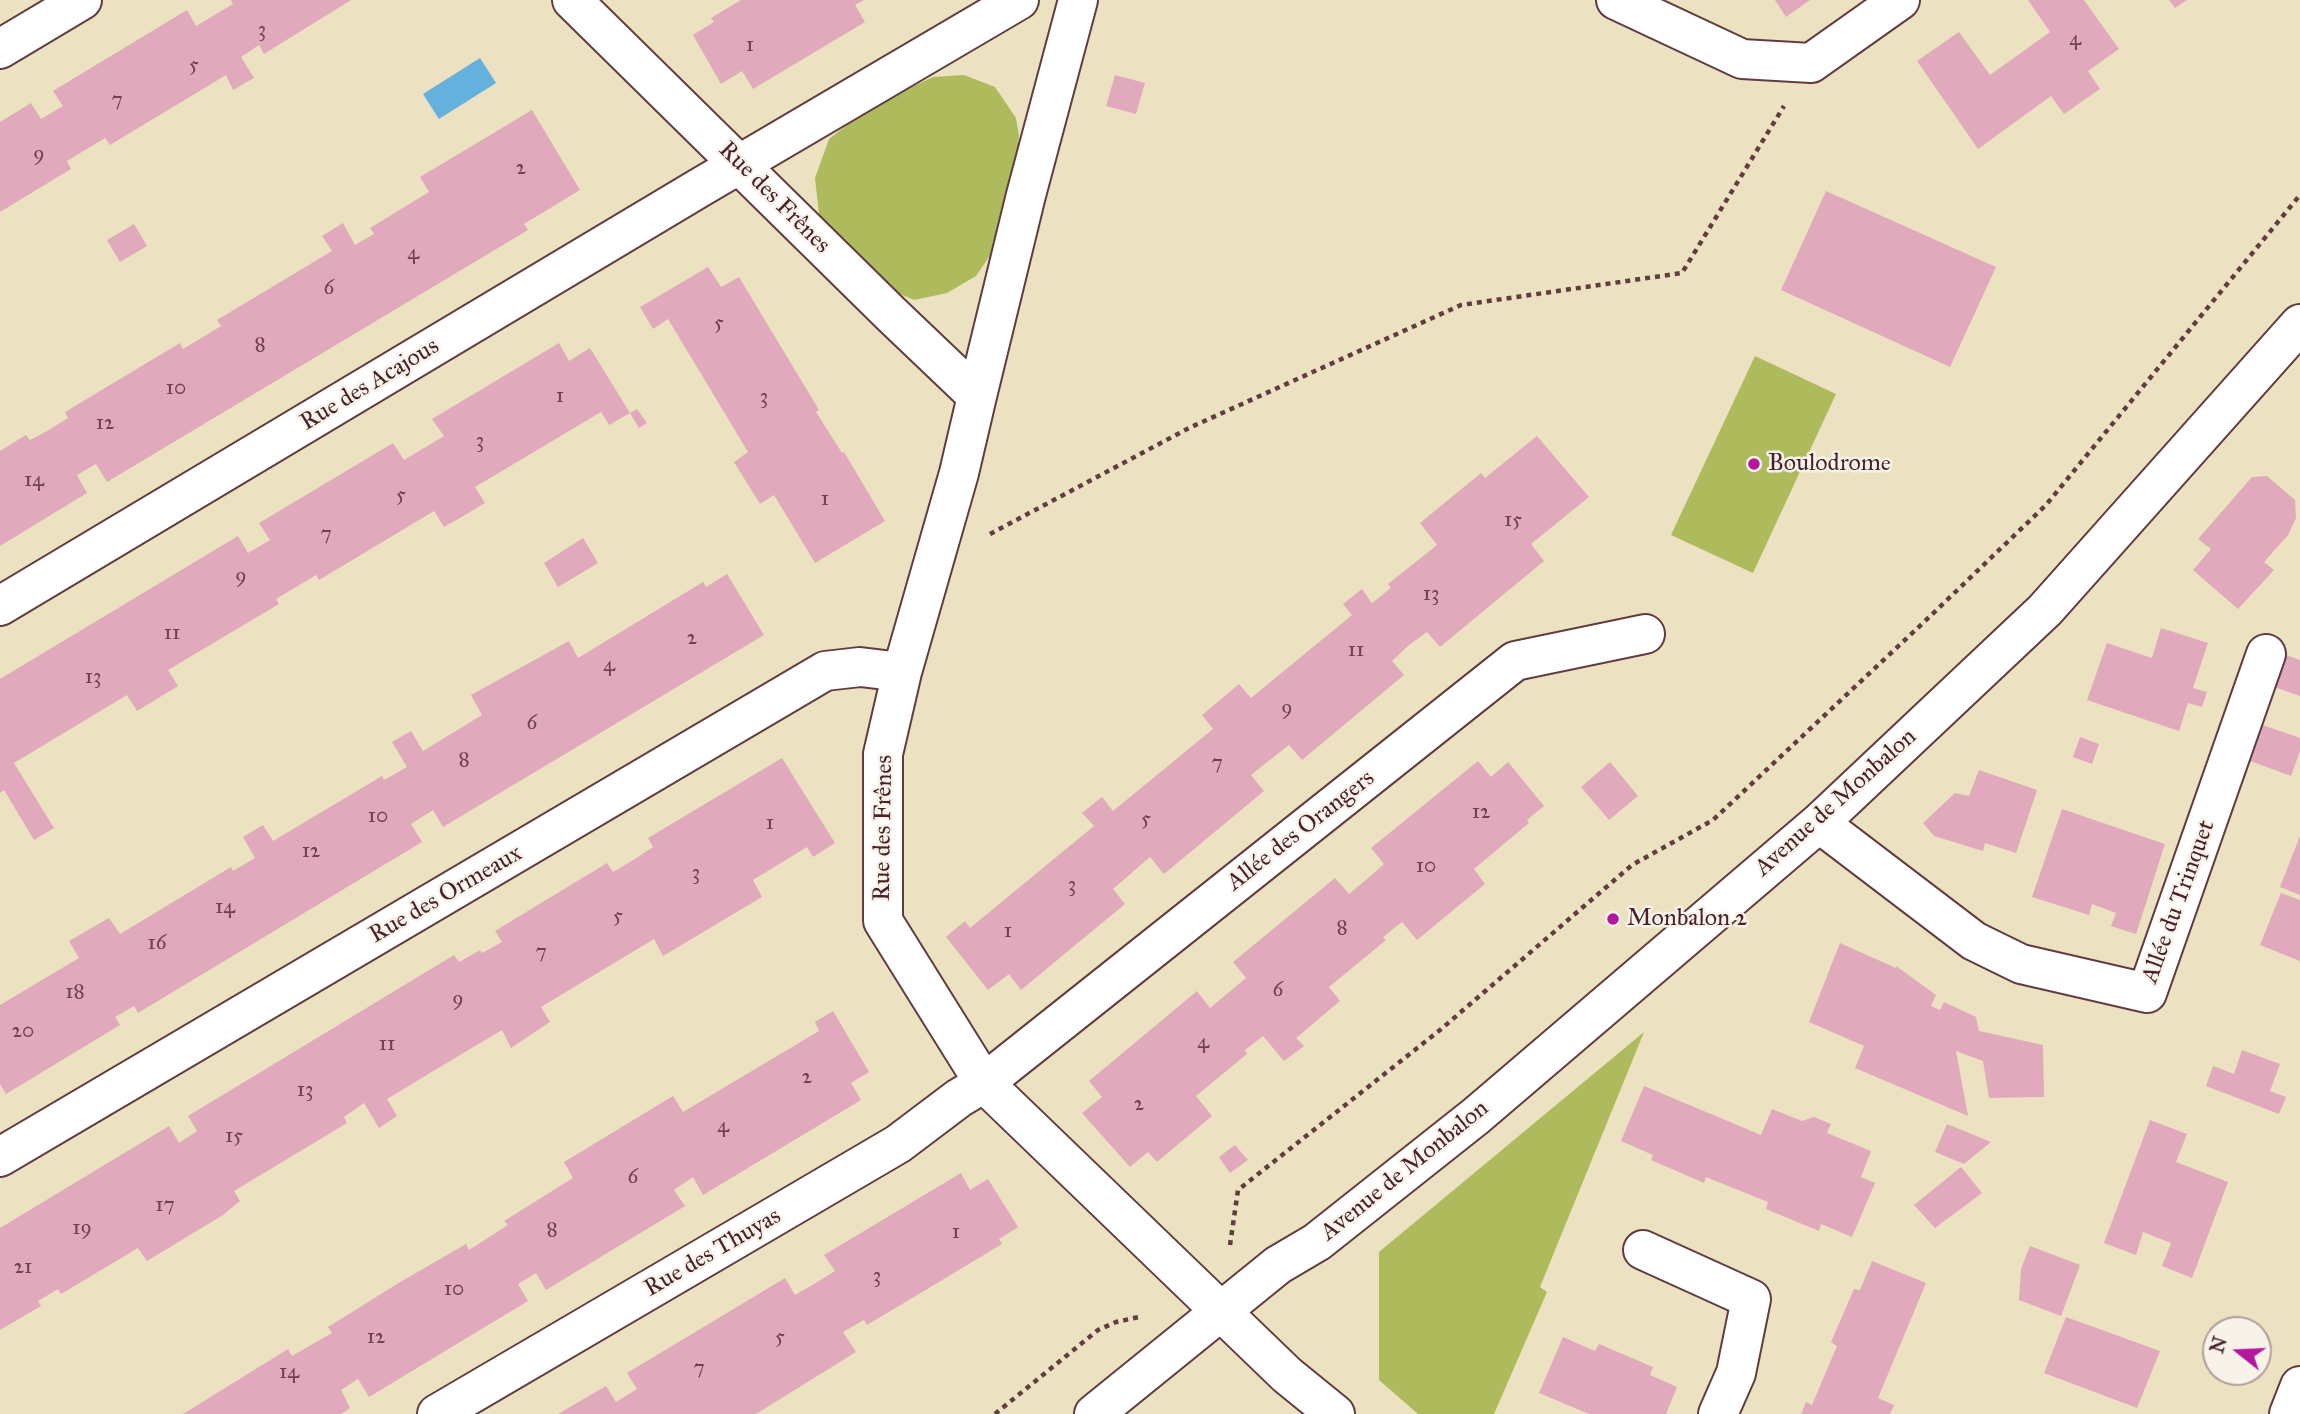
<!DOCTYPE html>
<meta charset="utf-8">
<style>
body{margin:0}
#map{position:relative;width:2300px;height:1414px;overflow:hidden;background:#ece1c0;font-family:"IM FELL Great Primer",serif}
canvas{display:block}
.north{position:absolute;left:2202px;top:1316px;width:70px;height:70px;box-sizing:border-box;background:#f7f3e8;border:2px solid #b29e9c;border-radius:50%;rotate:288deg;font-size:19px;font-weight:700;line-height:28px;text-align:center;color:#4a1f2b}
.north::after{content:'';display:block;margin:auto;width:24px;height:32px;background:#b5179e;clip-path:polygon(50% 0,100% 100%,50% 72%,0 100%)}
</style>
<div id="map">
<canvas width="2300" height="1414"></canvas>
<div class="north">N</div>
</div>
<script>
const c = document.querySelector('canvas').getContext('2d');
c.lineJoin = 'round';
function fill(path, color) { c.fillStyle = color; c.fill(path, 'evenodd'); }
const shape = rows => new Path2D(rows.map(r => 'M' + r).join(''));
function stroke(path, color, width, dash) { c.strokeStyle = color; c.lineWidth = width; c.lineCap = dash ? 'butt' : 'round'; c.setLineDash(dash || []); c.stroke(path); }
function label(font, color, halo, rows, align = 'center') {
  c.font = font + ' "IM FELL Great Primer",serif'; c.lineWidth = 5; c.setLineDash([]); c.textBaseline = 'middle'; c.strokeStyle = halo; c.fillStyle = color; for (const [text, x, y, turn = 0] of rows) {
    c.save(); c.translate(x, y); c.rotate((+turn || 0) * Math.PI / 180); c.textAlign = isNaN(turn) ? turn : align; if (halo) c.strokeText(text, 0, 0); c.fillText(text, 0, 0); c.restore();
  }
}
fill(shape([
 [964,75,995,87,1016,118,1019,136,1017,159,993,251,976,276,947,293,914,300,886,288,819,214,815,178,829,139,856,118,897,94,933,77],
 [1755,356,1836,394,1753,573,1671,535],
 [1644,1032,1540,1287,1547,1292,1494,1414,1418,1414,1379,1380,1379,1252]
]), '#aebb5d');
fill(shape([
 [480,58,496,83,439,119,423,94]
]), '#65b1de');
fill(shape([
 [231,0,351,0,264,54,259,45,241,57,254,78,233,90,226,75,110,145,105,138,67,161,71,169,0,212,0,122,31,103,41,119,63,106,53,91,71,80,187,10,196,26,233,4],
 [741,0,864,0,855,5,865,22,753,89,742,71,721,84,693,35,714,22,711,18],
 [1775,0,1810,0,1786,17],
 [2028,0,2084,0,2119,49,2088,71,2100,89,2064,114,2051,96,1978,149,1917,61,1959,32,1990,75,2050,32],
 [2169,0,2187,0,2175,8],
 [1115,75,1145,83,1136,114,1106,106],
 [532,110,580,190,524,224,528,230,107,482,96,464,77,475,87,493,0,546,0,451,26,435,30,440,49,430,68,418,65,412,180,343,183,349,221,326,217,320,332,251,322,236,343,223,355,245,374,234,370,228,429,192,420,177],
 [1826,191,1996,267,1950,367,1781,290],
 [134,224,147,246,120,262,107,240],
 [708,267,721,287,739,277,819,410,816,412,842,453,844,452,885,521,815,563,774,495,760,504,734,462,748,452,668,319,653,329,640,307],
 [559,343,569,361,590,348,630,413,609,425,601,412,475,487,485,503,465,515,444,527,434,511,319,580,316,575,276,599,279,604,168,670,178,686,137,711,127,695,14,763,54,828,34,840,4,790,0,793,0,679,238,536,248,553,270,540,259,523,393,443,404,460,444,436,432,419],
 [637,409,647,423,639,428,630,413],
 [1537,436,1589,497,1531,544,1544,561,1440,647,1427,632,1409,645,1392,661,1404,675,1302,760,1289,745,1271,759,1251,775,1264,791,1164,874,1150,857,1113,889,1125,904,1021,990,1009,974,988,990,946,937,965,921,970,928,1094,826,1082,813,1102,797,1113,811,1213,729,1202,715,1239,684,1251,698,1352,615,1343,604,1362,589,1372,603,1391,588,1388,584,1437,545,1420,523,1481,473,1485,478],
 [2267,476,2295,500,2296,518,2288,535,2264,562,2274,570,2238,609,2193,570,2211,549,2198,539,2252,477],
 [583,538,598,563,558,587,544,563],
 [727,574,764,635,443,827,433,810,411,824,422,842,138,1013,134,1006,115,1017,120,1025,6,1094,0,1084,0,1005,79,958,69,941,109,918,120,934,231,867,233,871,255,858,243,837,263,825,273,841,382,776,384,780,407,767,392,742,411,731,423,751,482,715,471,695,569,641,578,658,703,582,706,587],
 [2161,628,2208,643,2193,688,2207,692,2202,707,2188,703,2179,731,2087,700,2107,643,2152,658],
 [2286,655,2300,660,2300,696,2274,687],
 [2257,723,2300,738,2300,751,2291,776,2245,759],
 [2080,737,2099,744,2092,764,2073,757],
 [782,758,835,843,813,857,807,847,753,880,762,897,663,956,654,939,541,1007,550,1022,511,1048,502,1030,445,1064,387,1099,397,1116,379,1128,364,1103,344,1117,347,1123,234,1191,240,1201,223,1215,147,1261,138,1248,61,1294,58,1289,38,1301,41,1306,0,1330,0,1228,169,1126,179,1143,197,1131,188,1116,454,955,459,962,480,950,482,953,502,942,495,931,607,863,613,872,635,859,653,847,648,838],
 [1478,761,1491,777,1508,762,1544,806,1527,820,1529,823,1474,869,1485,884,1417,940,1402,922,1383,937,1386,940,1329,987,1340,1001,1296,1038,1304,1046,1284,1061,1263,1036,1245,1050,1247,1054,1196,1096,1212,1116,1157,1162,1148,1152,1130,1167,1082,1113,1102,1097,1089,1081,1197,991,1210,1008,1246,978,1233,962,1335,878,1349,894,1367,879,1384,864,1371,848],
 [1610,762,1638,796,1609,820,1581,787],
 [1979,770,2037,790,2016,853,1985,843,1983,851,1934,836,1923,823,1955,793,1969,796],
 [2062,809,2165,844,2136,934,2111,926,2116,913,2092,904,2089,915,2032,897],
 [2300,836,2300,895,2280,887],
 [2281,893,2300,900,2300,961,2260,945],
 [1840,943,1896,968,1896,966,1936,995,1931,1006,1940,1010,1944,1002,1976,1017,1979,1031,2043,1045,2044,1097,1989,1098,1983,1061,1956,1051,1968,1116,1855,1068,1864,1046,1809,1022],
 [833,1011,869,1072,851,1083,861,1100,703,1195,693,1177,674,1190,685,1206,546,1290,536,1273,518,1284,528,1301,369,1397,358,1379,341,1390,350,1408,341,1414,183,1414,288,1349,292,1356,332,1333,328,1327,397,1284,466,1244,469,1250,508,1225,504,1221,573,1178,564,1162,673,1096,683,1112,819,1031,815,1022],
 [2242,1050,2280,1064,2270,1091,2286,1097,2279,1114,2206,1086,2213,1066,2234,1074],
 [1644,1086,1761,1135,1772,1109,1802,1121,1814,1117,1831,1124,1827,1133,1871,1151,1861,1177,1875,1183,1852,1237,1821,1224,1819,1231,1766,1209,1768,1202,1706,1177,1704,1183,1651,1160,1653,1155,1621,1141],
 [2150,1120,2187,1134,2176,1162,2228,1182,2192,1278,2162,1266,2171,1243,2143,1232,2136,1255,2104,1243],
 [1947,1124,1991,1142,1964,1164,1935,1152],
 [1235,1145,1248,1160,1230,1173,1219,1157],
 [1961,1167,1982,1193,1935,1228,1914,1205],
 [961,1173,970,1190,988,1179,1018,1227,999,1239,1002,1244,934,1285,867,1325,864,1320,843,1332,856,1352,756,1414,558,1414,606,1386,616,1402,637,1389,627,1373,785,1278,795,1295,814,1284,835,1271,824,1255],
 [2030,1246,2080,1265,2061,1316,2019,1300,2021,1269],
 [1872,1261,1926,1283,1878,1398,1894,1405,1890,1414,1801,1414,1806,1402,1812,1405,1837,1346,1831,1342,1854,1289,1860,1290],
 [2066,1317,2160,1351,2137,1408,2044,1373],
 [1563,1337,1595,1351,1599,1344,1653,1367,1650,1375,1677,1387,1666,1414,1589,1414,1539,1393]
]), '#e0aabc');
const minor = shape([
 [572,0,891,314,977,396,959,473,902,672,883,754,883,921,984,1083,1287,1375,1335,1414],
 [1616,0,1742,59,1811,63,1900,0],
 [0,49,82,0],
 [977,396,1026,195,1078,0],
 [0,606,699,188,1019,0],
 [1819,823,1974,941,2021,964,2147,993,2266,654],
 [0,1157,825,671,860,667,902,672],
 [1643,1250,1751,1299,1736,1373,1718,1414],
 [437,1414,898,1144,959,1098,984,1083,1515,661,1645,634],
 [1094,1414,1278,1265,1317,1242,1476,1116,1819,823,2045,610,2300,324],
 [2289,1414,2300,1386]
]);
stroke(minor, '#623c41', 42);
stroke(shape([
 [990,534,1189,428,1461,305,1682,273,1784,106],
 [1230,1245,1238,1190,1440,1030,1632,865,1713,820,1923,623,2046,505,2300,195],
 [995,1414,1098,1330,1116,1322,1139,1317]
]), '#623c41', 4.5, [5, 5]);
stroke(minor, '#fff', 38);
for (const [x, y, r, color] of [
 [1754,464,7,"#b5179e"],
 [1613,919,7,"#b5179e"]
]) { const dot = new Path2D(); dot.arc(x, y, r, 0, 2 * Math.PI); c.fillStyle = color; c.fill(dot); stroke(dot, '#f7f3e8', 2.5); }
label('21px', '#70424f', null, [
 ["3",262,31],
 ["4",2075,40],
 ["1",750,46],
 ["5",194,66],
 ["7",117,101],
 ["9",39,155],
 ["2",521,169],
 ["4",413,254],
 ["6",329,289],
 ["5",719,324],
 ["8",260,346],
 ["10",176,389],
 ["1",560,397],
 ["3",764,398],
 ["12",105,424],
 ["3",480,442],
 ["14",34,481],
 ["5",401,496],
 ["1",825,500],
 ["15",1513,521],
 ["7",326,535],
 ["9",241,577],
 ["13",1431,595],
 ["11",172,634],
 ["2",692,639],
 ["11",1356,651],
 ["4",609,666],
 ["13",93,678],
 ["9",1287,709],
 ["6",532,724],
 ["8",464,761],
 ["7",1217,764],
 ["12",1481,813],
 ["10",378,817],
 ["5",1146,820],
 ["1",770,824],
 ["12",311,852],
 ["10",1426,867],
 ["3",696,874],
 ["3",1072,886],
 ["14",225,908],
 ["5",618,917],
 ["8",1342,929],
 ["1",1008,932],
 ["16",157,944],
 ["7",541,953],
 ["6",1278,991],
 ["18",75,993],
 ["9",458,1000],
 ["20",23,1032],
 ["4",1203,1043],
 ["11",387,1045],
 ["2",807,1078],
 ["13",305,1091],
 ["2",1139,1105],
 ["4",723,1127],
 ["15",234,1137],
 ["6",633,1178],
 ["17",165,1206],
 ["19",82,1229],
 ["8",552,1231],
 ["1",956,1233],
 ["21",23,1268],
 ["3",877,1277],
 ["10",454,1290],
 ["12",376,1338],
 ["5",780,1338],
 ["7",699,1369],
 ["14",289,1373]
]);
label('24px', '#4a1f2b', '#f7f3e8', [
 ["Rue des Frênes",774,198,45],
 ["Rue des Acajous",370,385,-31],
 ["Avenue de Monbalon",1836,803,-42],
 ["Rue des Frênes",884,828,-89],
 ["Allée des Orangers",1301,831,-38],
 ["Rue des Ormeaux",446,895,-30],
 ["Allée du Trinquet",2179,902,-70],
 ["Avenue de Monbalon",1405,1171,-39],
 ["Rue des Thuyas",713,1253,-30]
]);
label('24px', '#4a1f2b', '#f7f3e8', [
 ["Boulodrome",1768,464],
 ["Monbalon 2",1627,919]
], 'left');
</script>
